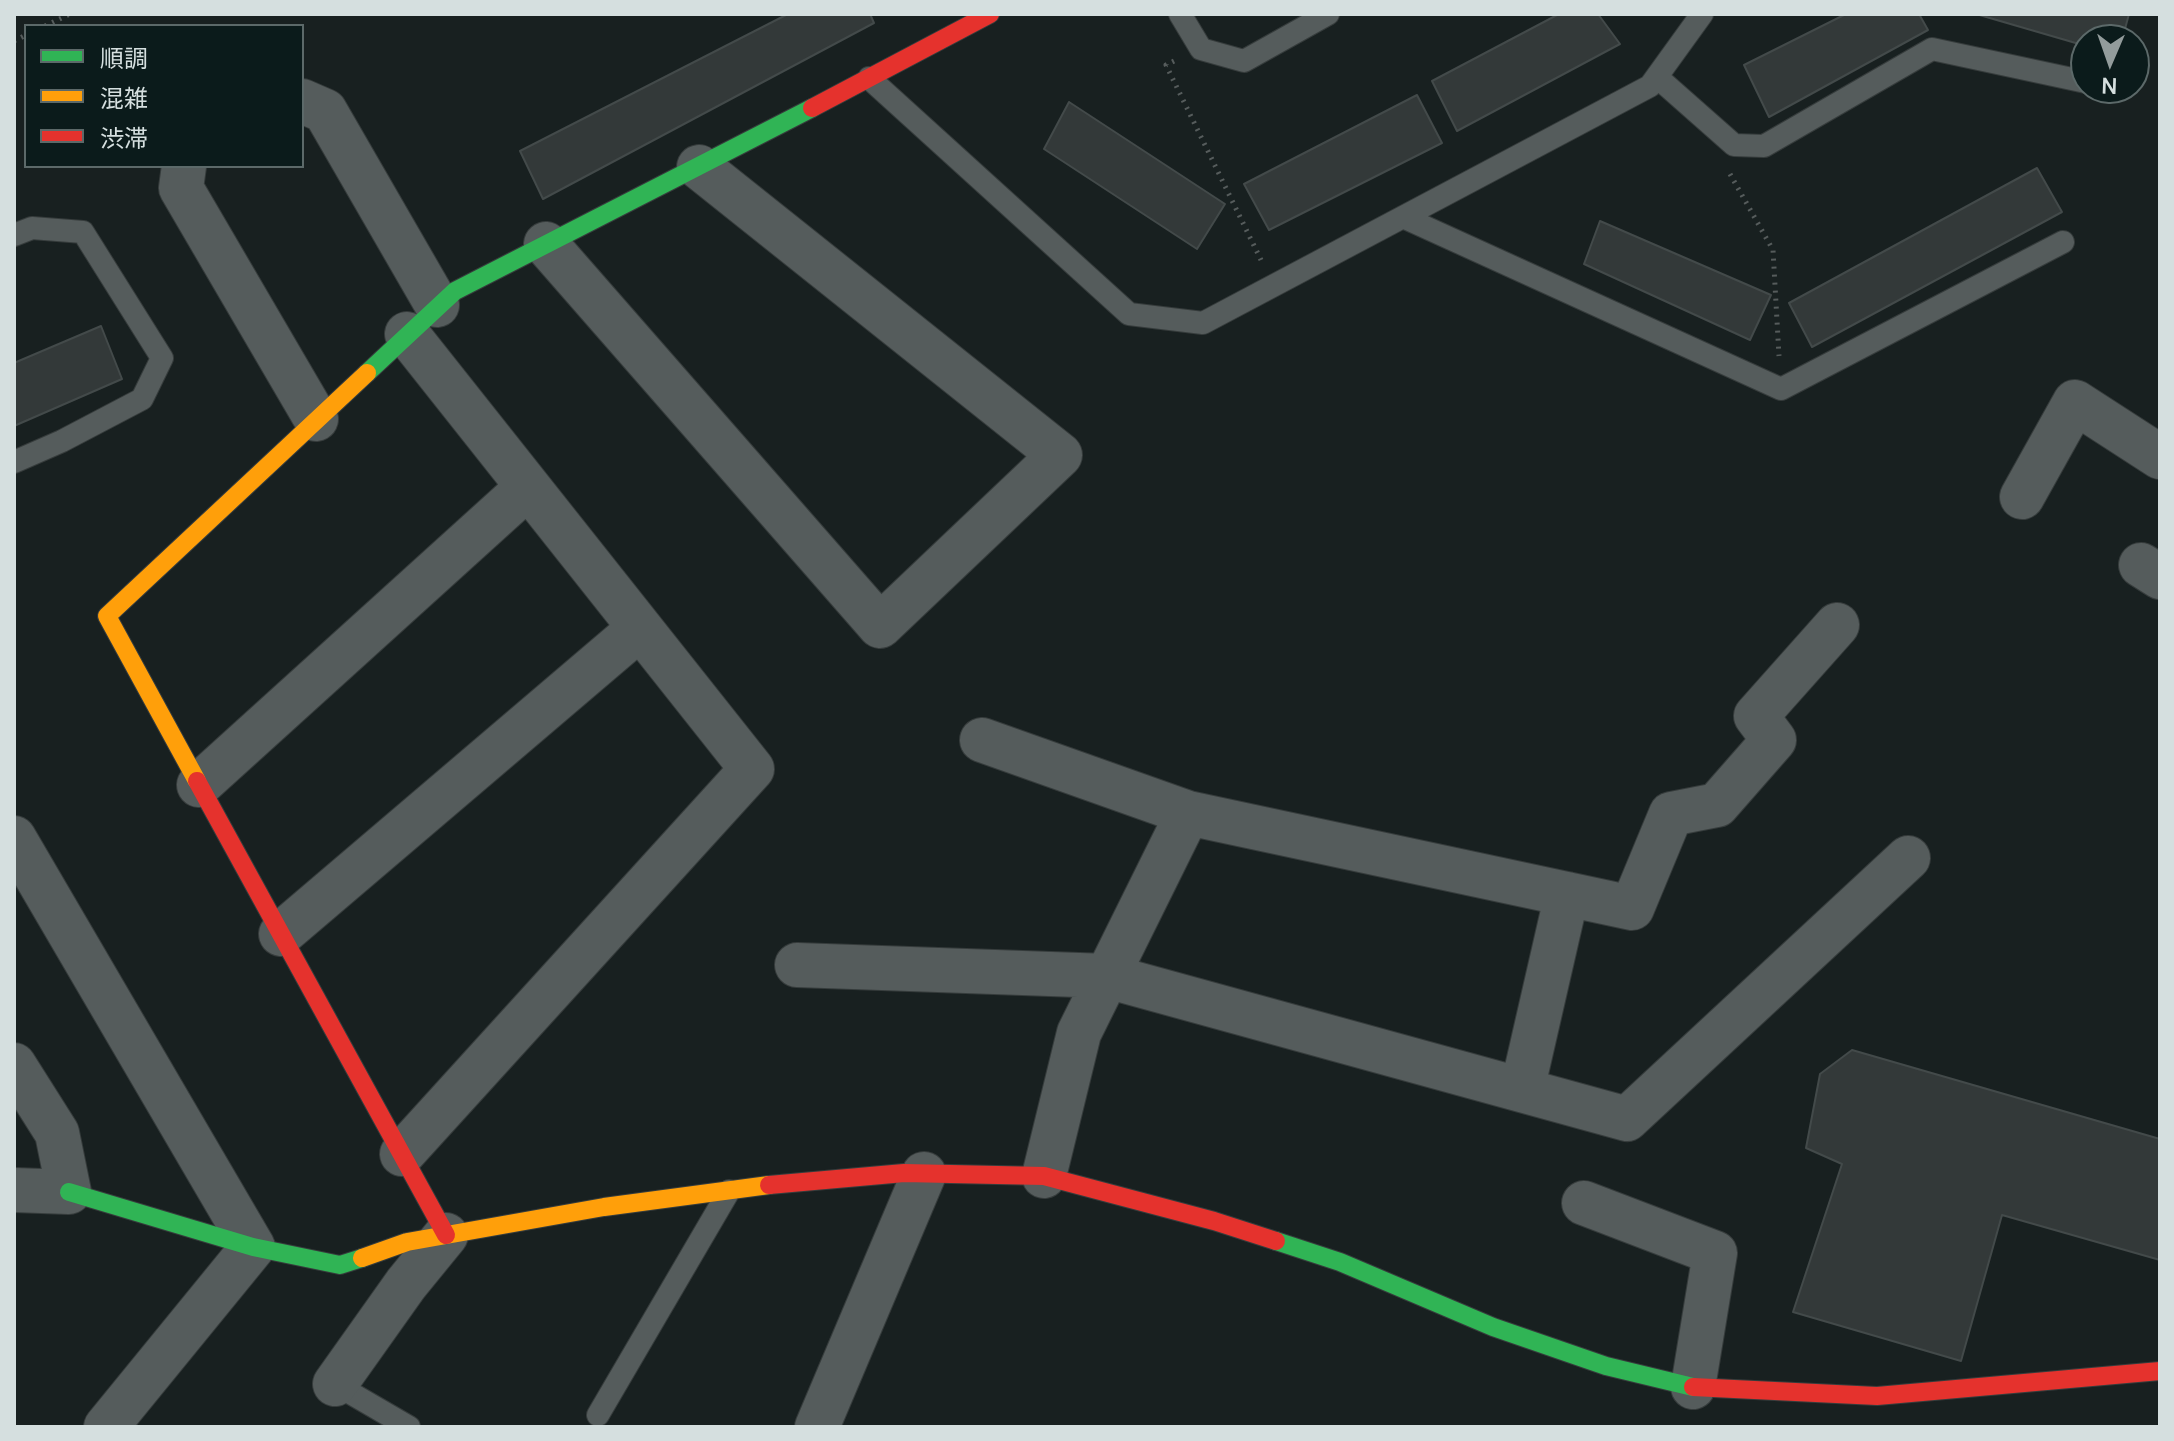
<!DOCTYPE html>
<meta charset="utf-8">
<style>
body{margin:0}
#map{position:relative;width:2174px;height:1441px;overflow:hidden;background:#182020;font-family:Manrope,"Noto Sans JP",sans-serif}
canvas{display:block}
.frame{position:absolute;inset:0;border:16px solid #d5dfdf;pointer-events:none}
.legend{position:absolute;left:24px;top:24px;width:280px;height:144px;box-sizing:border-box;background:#0b1b1b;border:2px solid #5c6969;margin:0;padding:10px 14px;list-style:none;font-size:24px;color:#d5dfdf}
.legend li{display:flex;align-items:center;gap:16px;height:40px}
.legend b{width:40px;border:2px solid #5c6969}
.north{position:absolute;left:2070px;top:24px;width:80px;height:80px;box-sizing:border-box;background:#0b1b1b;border:2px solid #5c6969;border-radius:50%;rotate:182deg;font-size:22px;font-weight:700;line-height:32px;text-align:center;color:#d5dfdf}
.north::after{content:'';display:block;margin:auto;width:28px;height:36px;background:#939c9c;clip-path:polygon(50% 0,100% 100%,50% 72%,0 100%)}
</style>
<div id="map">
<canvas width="2174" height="1441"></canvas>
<div class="frame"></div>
<ul class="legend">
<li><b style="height:10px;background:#30b455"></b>順調</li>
<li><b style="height:10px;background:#ff9f0a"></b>混雑</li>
<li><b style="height:10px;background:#e5322d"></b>渋滞</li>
</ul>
<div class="north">N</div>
</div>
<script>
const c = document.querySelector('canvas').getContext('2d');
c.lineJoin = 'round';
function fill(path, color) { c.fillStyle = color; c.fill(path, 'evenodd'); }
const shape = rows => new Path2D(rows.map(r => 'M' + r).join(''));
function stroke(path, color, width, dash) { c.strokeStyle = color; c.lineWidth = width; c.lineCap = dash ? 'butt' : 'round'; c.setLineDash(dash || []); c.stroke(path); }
const building = shape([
 [788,14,870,14,874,23,543,199,520,151,788,14],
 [1559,14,1598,14,1620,44,1457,131,1432,81,1559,14],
 [1846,14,1919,14,1928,30,1769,117,1744,65,1846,14],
 [1976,14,2129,14,2122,40,2086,40,2086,46,1976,14],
 [1417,95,1442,143,1269,230,1244,184,1417,95],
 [1069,102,1225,204,1197,249,1044,149,1069,102],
 [2037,168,2062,212,1812,347,1789,303,2037,168],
 [1600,221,1771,295,1750,340,1584,264,1600,221],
 [101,326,122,379,14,426,14,363,101,326],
 [1852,1050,2160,1139,2160,1260,2002,1215,1961,1361,1793,1312,1842,1164,1806,1148,1820,1074,1852,1050]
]);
fill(building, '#333939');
stroke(building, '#434a4a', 2);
const lane = shape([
 [1180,14,1201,49,1244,61,1328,14],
 [1657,77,1734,145,1764,146,1932,49,2086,82],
 [869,78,1129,314,1203,323,1650,86,1702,14],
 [1403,217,1781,389,2063,242],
 [14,235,32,228,83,232,162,358,142,399,62,441,14,462],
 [335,1384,409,1427],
 [598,1415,729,1191]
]);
const street = shape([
 [302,101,325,111,437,305],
 [184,166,181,188,316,419],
 [546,244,880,626,1060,455,699,167],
 [2022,497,2075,402,2160,457],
 [2141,565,2160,577],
 [982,740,1188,813,1632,908,1671,814,1717,805,1774,740,1756,716,1837,625],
 [199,785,528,487],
 [14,838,253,1247,106,1427],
 [281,934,640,628],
 [797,965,1107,976,1627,1119,1908,858],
 [14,1065,57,1133,69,1192,14,1190],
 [1522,1090,1567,894],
 [402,1154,752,769,407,334],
 [1044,1176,1079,1033,1188,813],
 [1584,1203,1715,1253,1693,1387],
 [335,1384,406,1284,446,1235],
 [817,1427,924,1174]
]);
const fast = shape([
 [367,373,455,291,812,108],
 [69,1192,253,1247,340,1265,362,1258],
 [1276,1241,1340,1262,1493,1327,1606,1366,1693,1387]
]);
const slow = shape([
 [197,781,107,616,367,373],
 [362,1258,407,1242,604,1207,769,1185]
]);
const jam = shape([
 [812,108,990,14],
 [197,781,446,1235],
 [769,1185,904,1173,1044,1176,1214,1221,1276,1241],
 [1693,1387,1877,1396,2160,1371]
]);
stroke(lane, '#363c3c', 24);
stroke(street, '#363c3c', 46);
stroke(fast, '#363c3c', 20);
stroke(slow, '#363c3c', 20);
stroke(jam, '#363c3c', 20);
stroke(shape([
 [45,26,70,14],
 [14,41,26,35],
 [1174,61,1166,65,1261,260],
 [1730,174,1773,250,1779,356]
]), '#565c5c', 5, [2, 6]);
stroke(lane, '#555c5c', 22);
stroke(street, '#555c5c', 44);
stroke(fast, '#30b455', 18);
stroke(slow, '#ff9f0a', 18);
stroke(jam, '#e5322d', 18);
</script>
